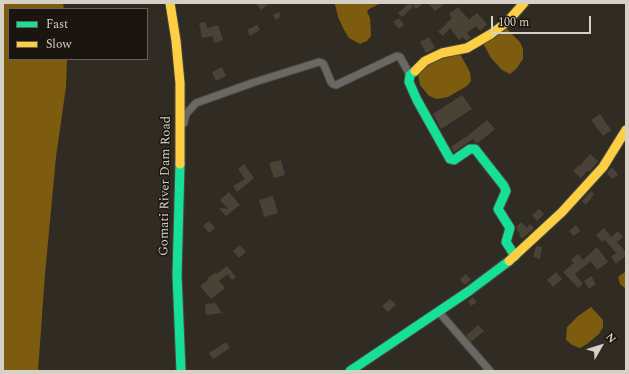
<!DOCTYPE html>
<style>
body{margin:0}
#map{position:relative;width:629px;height:374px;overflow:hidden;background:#302c23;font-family:Spectral,serif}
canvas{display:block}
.frame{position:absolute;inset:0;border:4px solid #d6d1c7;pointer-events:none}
.legend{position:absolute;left:8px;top:8px;width:140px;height:52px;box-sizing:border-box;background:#1a160f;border:1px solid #656159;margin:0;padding:5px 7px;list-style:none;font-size:12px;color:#d6d1c7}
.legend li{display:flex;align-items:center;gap:8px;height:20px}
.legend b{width:20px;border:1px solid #656159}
.north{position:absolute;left:581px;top:326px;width:40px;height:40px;-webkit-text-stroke:3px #1a160f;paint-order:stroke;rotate:51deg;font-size:11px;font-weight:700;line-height:16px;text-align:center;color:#d6d1c7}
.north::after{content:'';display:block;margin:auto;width:14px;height:18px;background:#d6d1c7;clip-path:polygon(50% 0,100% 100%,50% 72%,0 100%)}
.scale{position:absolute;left:491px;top:16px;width:100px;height:18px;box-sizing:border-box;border:2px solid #d6d1c7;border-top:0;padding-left:5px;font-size:12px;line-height:14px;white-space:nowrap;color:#d6d1c7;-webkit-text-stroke:3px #1a160f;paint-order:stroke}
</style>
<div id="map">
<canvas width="629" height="374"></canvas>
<div class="frame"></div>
<ul class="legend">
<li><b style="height:5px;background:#16e098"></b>Fast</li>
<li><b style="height:5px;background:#ffcf43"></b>Slow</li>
</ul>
<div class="north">N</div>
<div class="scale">100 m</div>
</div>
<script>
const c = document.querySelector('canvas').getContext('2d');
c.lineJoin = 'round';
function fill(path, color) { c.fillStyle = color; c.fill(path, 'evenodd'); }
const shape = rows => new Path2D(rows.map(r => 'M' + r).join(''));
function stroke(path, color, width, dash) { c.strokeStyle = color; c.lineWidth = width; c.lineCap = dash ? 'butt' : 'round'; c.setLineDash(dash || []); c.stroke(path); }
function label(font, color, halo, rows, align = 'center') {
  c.font = font + ' Spectral,serif'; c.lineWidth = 3; c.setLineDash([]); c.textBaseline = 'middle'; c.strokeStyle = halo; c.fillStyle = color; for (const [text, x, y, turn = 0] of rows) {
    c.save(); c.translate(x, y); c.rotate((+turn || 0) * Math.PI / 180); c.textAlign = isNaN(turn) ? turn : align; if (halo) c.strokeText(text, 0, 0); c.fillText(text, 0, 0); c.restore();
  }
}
fill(shape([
 [3,3,63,3,64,9,9,9,9,59,67,59,66,87,56,157,45,274,38,371,3,371],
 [336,3,381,3,369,9,367,12,370,18,371,36,367,41,360,44,349,38,344,30,338,17,335,4],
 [506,28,520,42,523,49,523,59,516,69,510,74,502,70,491,58,484,45,489,38],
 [460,54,470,72,471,81,467,86,448,97,437,99,429,96,420,85,418,74,433,58],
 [626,271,626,289,620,284,618,277],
 [591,307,603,320,603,327,599,334,587,344,580,348,572,345,566,340,567,327,578,316]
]), '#7d5b0f');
fill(shape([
 [256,3,270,3,261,10],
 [409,3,410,3,413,7,402,17,398,13],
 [411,3,424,3,416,9],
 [428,3,445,3,435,11],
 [458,7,469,20,477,13,487,24,480,31,476,26,467,33,471,38,466,41,463,37,459,40,450,28,443,36,438,32,452,18,449,14],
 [279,12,281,16,276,20,273,15],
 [399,18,404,25,399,29,393,22],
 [206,22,207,28,218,25,223,40,214,43,213,36,202,38,199,23],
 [257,25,260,30,250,36,247,30],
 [429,37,435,48,426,53,420,42],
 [222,67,226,76,216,81,212,72],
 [462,95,472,109,441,129,433,114],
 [600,114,611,130,603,136,591,120],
 [487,120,495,129,478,143,475,142,473,139,454,152,451,147,465,137,465,138],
 [590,154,598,161,589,172,588,170,581,178,573,171,579,165,580,166],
 [281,160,285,175,274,178,269,163],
 [244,164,254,178,237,192,233,186,245,179,238,169],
 [612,167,618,175,612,179,607,173],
 [591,191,594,194,586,205,582,201],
 [229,192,240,205,226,216,219,208,228,209,220,200],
 [273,196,278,213,264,217,259,200],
 [539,209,544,214,537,221,532,215],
 [209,221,215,228,209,233,203,226],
 [521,222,527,228,530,224,534,228,522,239,519,235,520,234,517,230,517,226],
 [576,225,580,231,574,236,569,231],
 [604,228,611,237,618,231,623,237,617,242,626,252,626,256,616,264,611,257,616,253,605,240,602,242,596,235],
 [240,245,246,252,239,258,233,251],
 [536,246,542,247,540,259,533,257],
 [597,247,608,262,597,270,591,261,575,274,583,284,578,288,563,272,574,263,571,260,578,254,583,260],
 [227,266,236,277,232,280,228,274,219,281,225,288,211,299,200,286,208,280,207,279,216,272,217,274],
 [556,272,562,279,553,287,547,280],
 [466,274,471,280,464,285,460,279],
 [591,276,596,284,589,289,584,281],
 [473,297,477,302,471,306,468,301],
 [390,299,396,305,388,312,382,306],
 [215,303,222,313,206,315,205,304],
 [478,325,484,331,471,342,466,336],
 [226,342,230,348,213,359,209,353]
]), '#4a4335');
const street = shape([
 [184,123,186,114,196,103,255,82,319,62,322,63,324,65,331,82,333,84,336,85,397,56,400,57,410,75],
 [438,311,490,371]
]);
const fast = shape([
 [415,71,410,75,409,82,417,100,450,159,454,160,470,149,475,149,504,186,506,191,498,209,510,228,506,242,515,256],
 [180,164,177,275,181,371],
 [350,371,469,291,509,261]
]);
const slow = shape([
 [170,3,176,41,180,83,180,164],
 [415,71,425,61,442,53,467,48,491,34,507,22,524,3],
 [509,261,562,212,603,167,626,130]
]);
stroke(street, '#4d4941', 9);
stroke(fast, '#4d4941', 11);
stroke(slow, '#4d4941', 11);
stroke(street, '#6a6864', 7);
stroke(fast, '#16e098', 9);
stroke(slow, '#ffcf43', 9);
label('13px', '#d6d1c7', '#1a160f', [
 ["Gomati River Dam Road",166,186,-89]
]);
</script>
